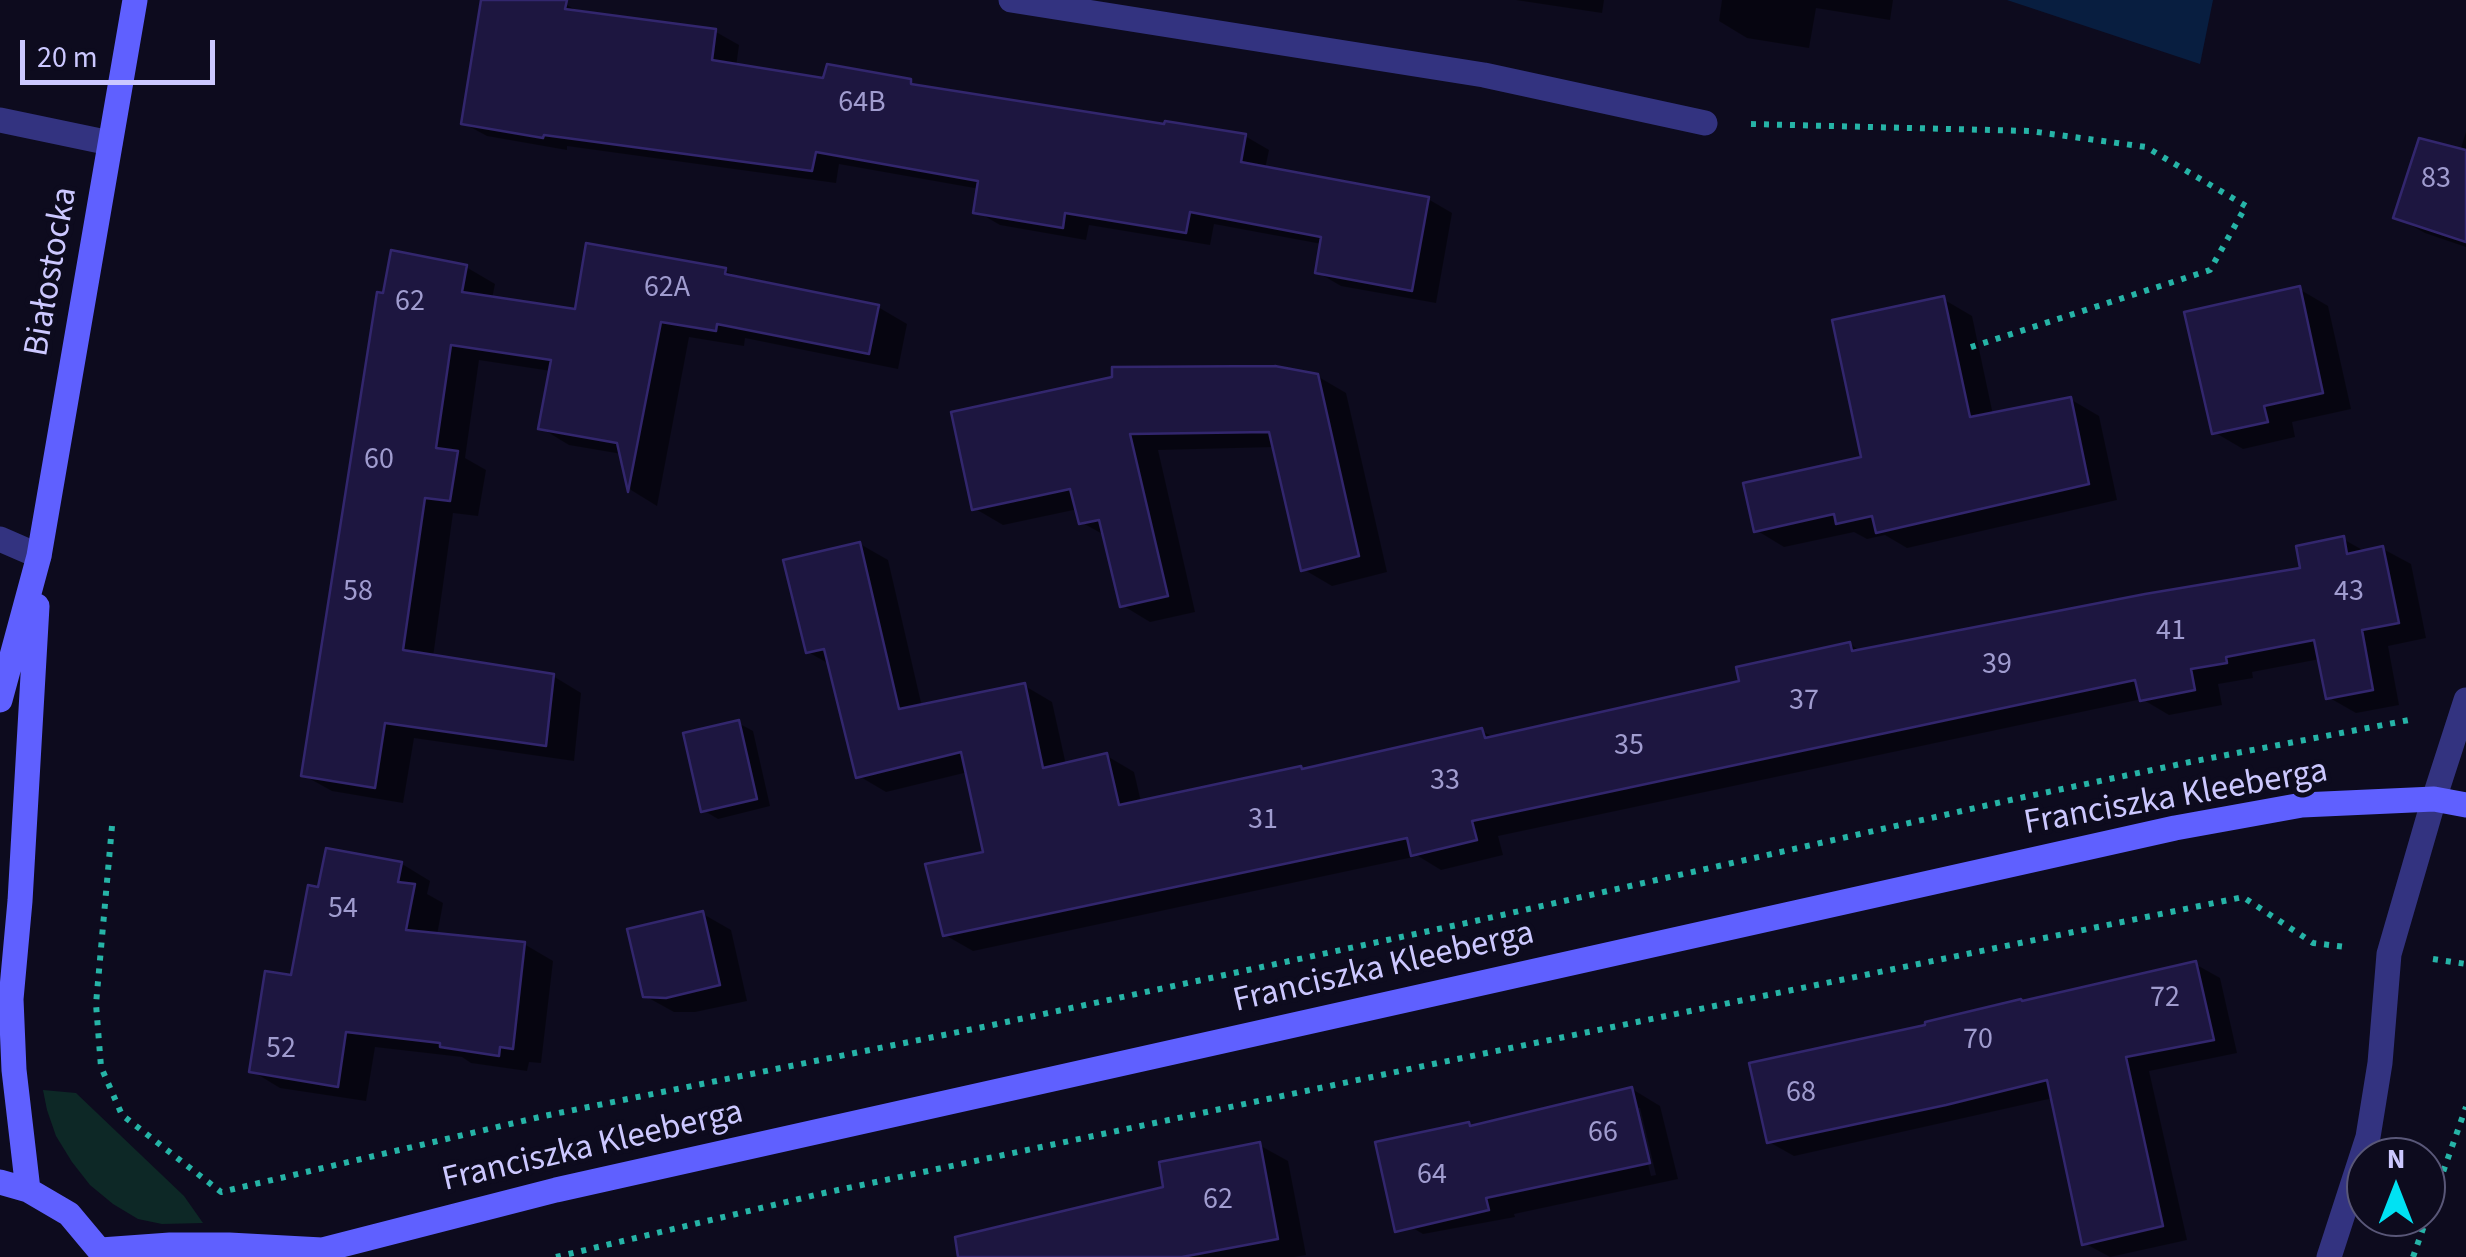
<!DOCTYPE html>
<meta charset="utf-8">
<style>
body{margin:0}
#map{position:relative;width:2466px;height:1257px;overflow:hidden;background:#0d0b1e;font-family:"Source Sans 3",sans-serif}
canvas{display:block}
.north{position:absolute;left:2346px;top:1137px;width:100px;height:100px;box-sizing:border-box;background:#0d0b1e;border:2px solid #595778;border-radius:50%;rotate:0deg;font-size:28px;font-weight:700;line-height:40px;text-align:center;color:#ccc8ff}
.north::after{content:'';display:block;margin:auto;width:35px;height:45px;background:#00e2f3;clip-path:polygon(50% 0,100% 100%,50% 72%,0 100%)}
.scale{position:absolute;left:20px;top:40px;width:195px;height:45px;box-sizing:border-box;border:5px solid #ccc8ff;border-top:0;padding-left:12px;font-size:30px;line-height:35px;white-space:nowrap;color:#ccc8ff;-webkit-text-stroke:8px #0d0b1e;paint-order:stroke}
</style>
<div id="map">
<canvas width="2466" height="1257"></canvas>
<div class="north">N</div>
<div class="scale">20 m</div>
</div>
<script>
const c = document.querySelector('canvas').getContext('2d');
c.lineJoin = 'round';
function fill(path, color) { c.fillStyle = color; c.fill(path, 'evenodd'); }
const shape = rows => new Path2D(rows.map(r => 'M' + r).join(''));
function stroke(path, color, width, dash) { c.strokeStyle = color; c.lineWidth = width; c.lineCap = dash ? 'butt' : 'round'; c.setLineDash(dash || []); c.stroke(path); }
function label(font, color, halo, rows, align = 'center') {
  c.font = font + ' "Source Sans 3",sans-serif'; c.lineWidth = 10; c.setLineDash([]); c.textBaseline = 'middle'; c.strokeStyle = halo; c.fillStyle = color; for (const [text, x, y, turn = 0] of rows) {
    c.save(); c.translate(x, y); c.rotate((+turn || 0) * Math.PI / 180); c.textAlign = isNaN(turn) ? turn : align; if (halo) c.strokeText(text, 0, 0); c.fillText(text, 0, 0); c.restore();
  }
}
fill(shape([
 [43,1090,76,1093,184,1196,203,1223,162,1224,138,1219,113,1204,90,1185,72,1162,56,1136,47,1110]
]), '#0d2826');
fill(shape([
 [2007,0,2213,0,2200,64]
]), '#081e40');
fill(shape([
 [484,0,538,0,565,4,581,13,716,32,739,45,736,67,825,81,910,82,922,88,1245,136,1269,150,1265,169,1428,199,1452,213,1436,303,1341,286,1317,272,1322,244,1214,224,1210,245,1089,225,1086,240,1000,225,976,211,980,189,839,164,836,183,567,146,567,150,487,136,463,123],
 [1516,0,1604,0,1602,13],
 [1722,0,1893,0,1890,20,1816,8,1809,48,1747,38,1719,21],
 [2466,132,2466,247,2425,233,2396,217,2460,151],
 [466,267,495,284,492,299,577,312,725,270,742,280,878,307,907,324,898,369,745,338,744,346,689,337,657,506,631,490,622,454,569,445,541,428,551,371,479,360,465,458,486,470,478,516,453,513,433,657,553,676,581,693,574,761,414,738,403,803,332,791,303,775],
 [2299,289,2328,306,2351,409,2292,422,2295,437,2243,449,2214,432],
 [1943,299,1972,316,1993,415,2070,399,2099,416,2117,500,1907,548,1885,535,1867,539,1854,532,1784,547,1756,530,1864,459],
 [1317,376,1346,393,1387,572,1332,586,1303,569,1275,447,1158,450,1195,612,1150,622,1122,605,1106,536,1081,522,1078,509,1003,525,974,508,954,414],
 [2343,539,2366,552,2383,549,2411,564,2426,638,2388,646,2399,705,2356,713,2328,697,2320,659,2252,672,2253,678,2218,684,2222,705,2169,715,2142,699,1498,836,1503,855,1441,870,1418,856,973,951,945,935,986,853,968,772,886,792,859,776,831,665,808,652,860,544,888,560,922,707,1025,686,1052,702,1066,765,1107,756,1134,772,1141,802,1305,771,1482,731,1495,738,1742,683,1850,644,1862,652,2303,570],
 [738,723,753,731,770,806,718,819,703,810],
 [402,864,430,881,427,894,443,903,437,935,524,944,553,961,541,1063,529,1062,527,1071,471,1063,462,1057,375,1047,366,1101,280,1088,252,1071,293,978,320,890],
 [703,914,731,930,747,1001,695,1012,674,1012,645,996],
 [2195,964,2220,978,2237,1053,2149,1071,2187,1240,2110,1257,2084,1243,2053,1098,1794,1156,1769,1142],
 [1632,1089,1660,1106,1678,1179,1514,1214,1515,1217,1423,1234,1394,1217,1468,1124,1474,1128],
 [1634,1108,1640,1108,1656,1175,1651,1176],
 [1259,1145,1288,1161,1306,1255,1294,1257,1024,1257]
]), '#0007');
const building = shape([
 [481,0,567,0,565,9,716,29,712,60,823,78,827,64,911,79,911,84,1164,124,1165,121,1246,134,1241,162,1429,197,1412,291,1315,273,1321,237,1190,212,1186,233,1065,213,1063,228,973,213,978,181,816,152,812,171,544,135,543,138,461,124,481,0],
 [2419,138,2466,150,2466,242,2393,218,2419,138],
 [586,243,726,268,725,274,879,305,869,354,717,324,716,331,661,322,628,492,617,443,538,429,551,360,451,345,436,448,458,451,450,501,425,498,403,650,554,674,546,746,385,723,375,788,301,776,377,292,383,293,391,250,467,265,462,292,575,309,586,243],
 [2300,286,2323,393,2264,406,2268,422,2212,434,2184,312,2300,286],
 [1944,296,1970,417,2071,397,2089,484,1876,533,1872,516,1836,524,1834,514,1754,532,1743,483,1861,457,1832,320,1944,296],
 [1275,366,1318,374,1359,556,1301,571,1269,432,1130,434,1168,596,1120,607,1099,520,1079,524,1070,489,972,510,951,412,1112,377,1112,367,1275,366],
 [2344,536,2347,554,2383,546,2399,623,2362,630,2373,690,2326,699,2314,640,2226,657,2227,663,2191,669,2195,690,2140,701,2135,680,1472,821,1477,840,1411,856,1407,838,943,936,925,864,983,852,961,752,856,778,824,649,806,653,783,560,860,542,899,709,1025,683,1043,768,1107,753,1119,805,1301,766,1302,769,1482,728,1485,738,1739,681,1736,667,1850,642,1852,651,2145,594,2300,568,2296,546,2344,536],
 [739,720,757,799,701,812,683,733,739,720],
 [326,848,402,862,398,882,415,884,406,930,525,942,513,1049,500,1047,499,1056,440,1047,440,1043,346,1032,338,1087,249,1072,265,971,291,975,308,885,318,887,326,848],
 [703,911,720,985,666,998,643,997,627,929,703,911],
 [2196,961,2214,1040,2126,1057,2163,1226,2082,1245,2047,1080,1946,1105,1767,1143,1749,1063,1925,1025,1925,1022,2021,999,2022,1001,2196,961],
 [1632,1087,1650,1163,1486,1198,1489,1210,1395,1232,1375,1142,1469,1122,1470,1126,1632,1087],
 [1260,1142,1278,1239,1182,1257,958,1257,955,1237,1163,1187,1159,1162,1260,1142]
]);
fill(building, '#1d1640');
stroke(building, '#32266d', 2.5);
stroke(shape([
 [1751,124,2030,131,2146,147,2246,206,2210,270,1965,349],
 [112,826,96,1004,101,1067,122,1115,221,1192,544,1116,983,1027,1471,922,2015,799,2190,762,2409,720],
 [2433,959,2466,964],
 [556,1257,824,1193,1438,1063,2243,897,2313,943,2346,947],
 [2413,1257,2466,1107]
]), '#26b4a7', 6, [5, 8]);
stroke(shape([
 [0,120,110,143],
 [0,539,39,556],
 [2434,799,2466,700]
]), '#333380', 25);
stroke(shape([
 [1011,0,1484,75,1705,123],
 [2329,1257,2368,1137,2380,1063,2389,954,2434,799]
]), '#333380', 25);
stroke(shape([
 [0,700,39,556,135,0],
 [0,1182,28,1190,69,1214,105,1257],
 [28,1190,14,1070,11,999,20,901,37,606],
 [101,1250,170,1245,229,1245,322,1250],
 [312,1257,322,1250,556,1190,2175,828,2302,805,2434,799,2466,805]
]), '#5f60ff', 25);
label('30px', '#a09ccf', null, [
 ["64B",862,104],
 ["83",2436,180],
 ["62A",667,289],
 ["62",410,303],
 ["60",379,461],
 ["58",358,593],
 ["43",2349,593],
 ["41",2171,632],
 ["39",1997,666],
 ["37",1804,702],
 ["35",1629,747],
 ["33",1445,782],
 ["31",1263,821],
 ["54",343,910],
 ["72",2165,999],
 ["70",1978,1041],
 ["52",281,1050],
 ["68",1801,1094],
 ["66",1603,1134],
 ["64",1432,1176],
 ["62",1218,1201]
]);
label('35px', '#ccc8ff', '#0d0b1e', [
 ["Białostocka",53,272,-80],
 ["Franciszka Kleeberga",2176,799,-10],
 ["Franciszka Kleeberga",1384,969,-13],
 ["Franciszka Kleeberga",593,1148,-13]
]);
</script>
